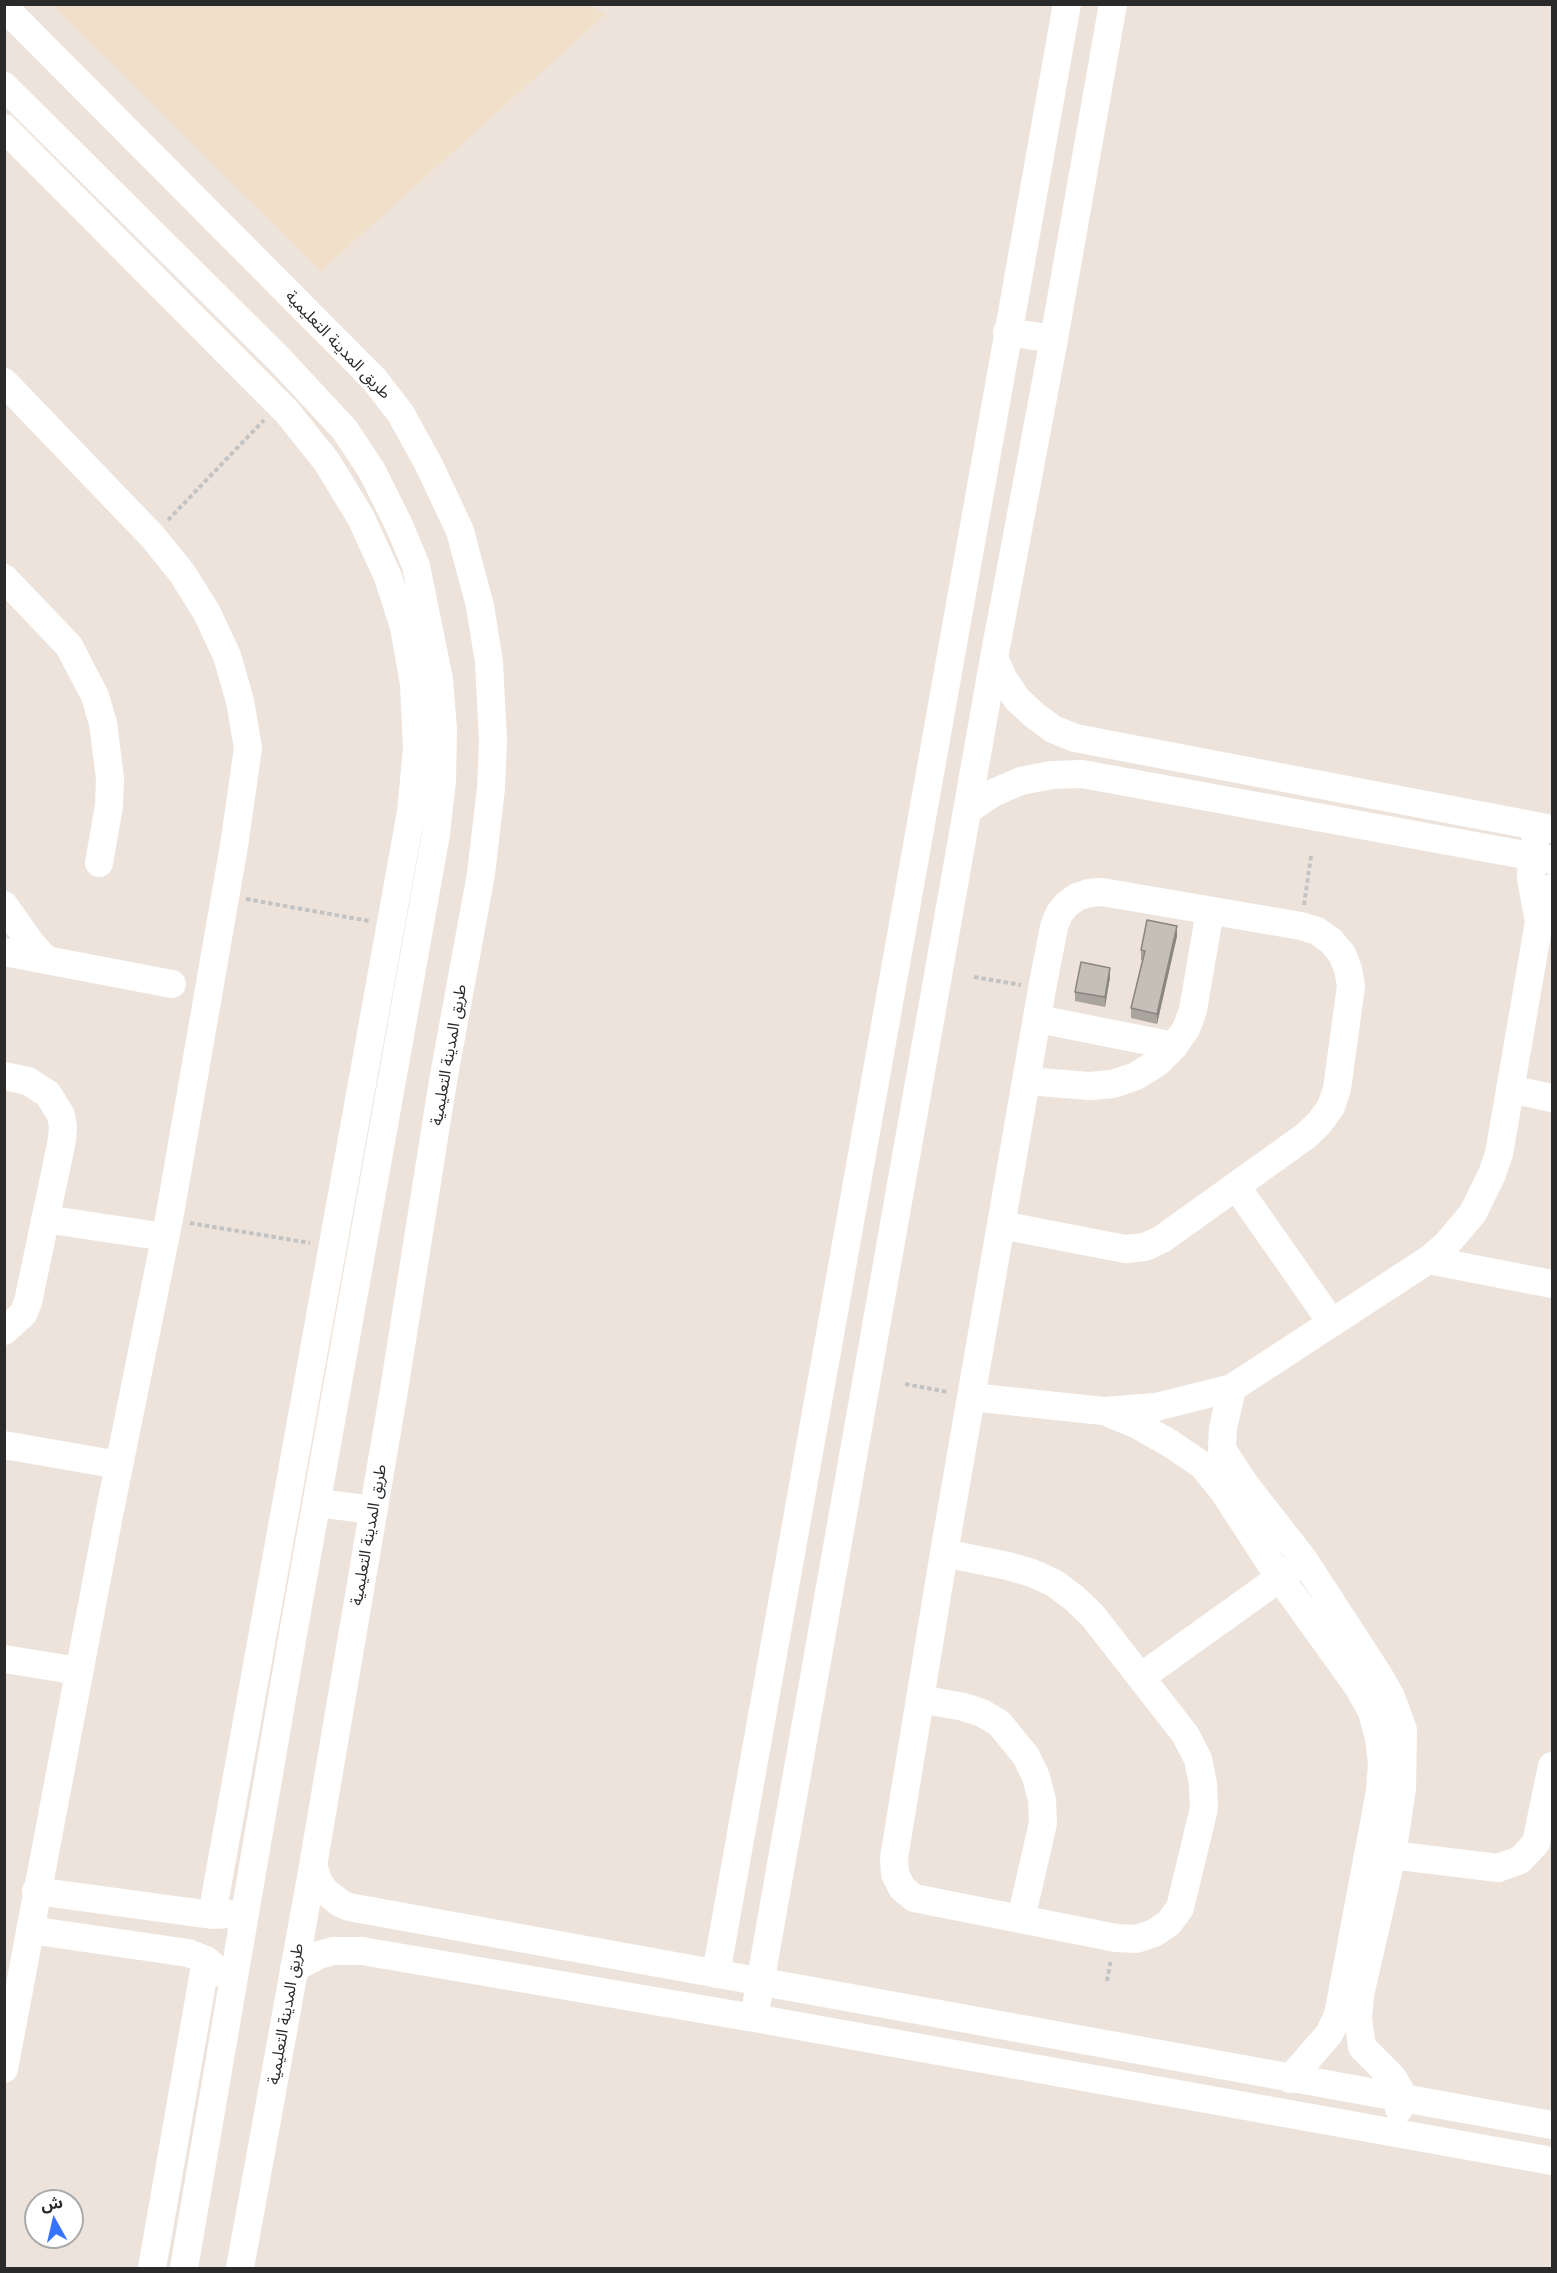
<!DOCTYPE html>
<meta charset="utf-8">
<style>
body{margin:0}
#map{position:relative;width:1557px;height:2273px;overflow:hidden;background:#ede3db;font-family:Inter,"Noto Sans Arabic",sans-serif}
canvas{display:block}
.frame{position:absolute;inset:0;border:6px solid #2a2a2a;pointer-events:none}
.north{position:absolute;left:24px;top:2189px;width:60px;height:60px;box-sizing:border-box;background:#fff;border:2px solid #aaa;border-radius:50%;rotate:352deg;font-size:16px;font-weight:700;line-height:24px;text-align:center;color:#2a2a2a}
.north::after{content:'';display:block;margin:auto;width:21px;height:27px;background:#3673ff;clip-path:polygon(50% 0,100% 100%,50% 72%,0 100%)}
</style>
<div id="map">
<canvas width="1557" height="2273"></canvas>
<div class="frame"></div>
<div class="north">ش</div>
</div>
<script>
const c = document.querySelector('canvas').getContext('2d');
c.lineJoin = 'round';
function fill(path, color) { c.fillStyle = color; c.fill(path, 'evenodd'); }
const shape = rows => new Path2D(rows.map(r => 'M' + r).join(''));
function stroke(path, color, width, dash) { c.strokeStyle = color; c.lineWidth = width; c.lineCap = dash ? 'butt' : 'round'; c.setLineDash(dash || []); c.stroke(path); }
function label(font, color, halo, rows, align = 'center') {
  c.font = font + ' Inter,"Noto Sans Arabic",sans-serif'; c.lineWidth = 6; c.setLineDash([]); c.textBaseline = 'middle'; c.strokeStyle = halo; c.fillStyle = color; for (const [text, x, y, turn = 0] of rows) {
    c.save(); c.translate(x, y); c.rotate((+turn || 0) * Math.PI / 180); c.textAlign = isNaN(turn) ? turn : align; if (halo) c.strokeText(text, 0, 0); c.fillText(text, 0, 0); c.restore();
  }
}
fill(shape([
 [586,4,606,14,321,271,53,5]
]), '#f0dfc9');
stroke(shape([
 [168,520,264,420],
 [246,899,369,921],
 [1304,905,1311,856],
 [974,977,1021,985],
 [190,1223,310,1243],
 [905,1384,948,1392],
 [1107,1981,1111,1959]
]), '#c3c3c3', 4, [4.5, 3]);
stroke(shape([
 [4,7,374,379,401,414,429,465,460,531,480,606,489,662,493,742,491,788,481,874,443,1081,394,1390,313,1866,240,2268],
 [4,86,280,360,345,430,372,471,399,525,416,566,439,679,443,729,442,780,436,834,293,1634,184,2268],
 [4,128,287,412,327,462,361,518,388,577,404,627,414,684,417,748,411,812,212,1915],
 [1007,332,1054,339],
 [4,382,152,536,182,573,207,613,227,656,240,701,248,748,234,846,169,1219,109,1515,4,2069],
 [4,578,69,646,95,696,103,723,110,778,109,806,99,863],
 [994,658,1004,680,1017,699,1034,715,1053,729,1075,738,1552,829],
 [968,810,993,793,1021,781,1051,775,1082,774,1552,860],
 [1536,838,1532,856,1531,878,1539,922],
 [4,905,30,942,46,960],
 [4,952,172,984],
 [1038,1019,1174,1046],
 [4,1076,28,1081,48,1094,61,1115,63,1127,62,1140,28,1302,23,1314,4,1331],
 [1027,1081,1089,1086,1113,1084,1136,1076,1157,1063,1174,1046,1186,1029,1193,1010,1210,911],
 [1510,1089,1552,1098],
 [1236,1186,1332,1323],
 [45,1219,165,1237],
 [1428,1260,1552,1284],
 [1232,1388,1223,1428,1222,1449,1244,1483,1304,1560,1378,1674,1391,1697,1403,1730,1402,1789,1392,1855,1360,1995,1358,2019,1362,2047,1392,2077,1399,2088,1401,2098,1399,2109],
 [971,1397,1103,1411,1156,1407,1232,1388,1428,1260,1445,1246,1473,1213,1492,1174,1499,1154,1539,922,1552,888],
 [1109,1413,1138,1425,1171,1444,1202,1465,1224,1492,1280,1578,1359,1688,1372,1712,1379,1738,1382,1764,1380,1791,1338,2015,1329,2034,1290,2079],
 [4,1445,119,1465],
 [317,1503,374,1510],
 [944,1553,1008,1566,1032,1573,1054,1583,1074,1598,1092,1615,1185,1734,1198,1759,1203,1784,1204,1808,1180,1908,1169,1923,1154,1933,1136,1939,1116,1938,914,1898,902,1888,895,1874,894,1858,920,1699,944,1553,971,1397,1042,989,1054,927,1059,914,1067,904,1077,897,1089,893,1102,892,1301,926,1317,931,1331,941,1342,954,1348,969,1351,986,1337,1089,1331,1107,1320,1122,1307,1135,1162,1239,1145,1247,1125,1249,1001,1225],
 [4,1659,79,1671],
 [1141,1677,1296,1566],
 [920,1699,964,1707,982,1713,999,1723,1026,1756,1036,1777,1042,1800,1043,1823,1021,1919],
 [1375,1853,1498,1868,1520,1860,1536,1843,1552,1766],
 [313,1866,319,1883,325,1891,340,1903,349,1907,1552,2125],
 [36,1891,212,1915,231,1914],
 [30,1930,188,1953,206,1960,221,1973],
 [294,1968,319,1955,333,1951,362,1951,754,2018,1552,2161],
 [716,1974,1067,4],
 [754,2018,994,658,1054,339,1113,4],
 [152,2268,206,1960]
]), '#fff', 28);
fill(shape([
 [1177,936,1157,1024,1131,1018,1131,1008,1142,960,1141,960,1141,950],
 [1110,977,1105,1007,1075,1001,1075,992]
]), '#a9a49d');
fill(shape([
 [1177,926,1177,936,1157,1024,1157,1014],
 [1110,968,1110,977,1105,1007,1105,997]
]), '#8a8680');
const building = shape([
 [1147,920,1177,926,1157,1014,1131,1008,1145,951,1141,950,1147,920],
 [1081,962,1110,968,1105,997,1075,992,1081,962]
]);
fill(building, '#c5bfb7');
stroke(building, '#8a8680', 1.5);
label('16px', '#2a2a2a', '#fff', [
 ["طريق المدينة التعليمية",338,345,46],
 ["طريق المدينة التعليمية",449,1055,-80],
 ["طريق المدينة التعليمية",369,1535,-80],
 ["طريق المدينة التعليمية",286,2014,-80]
]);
</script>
